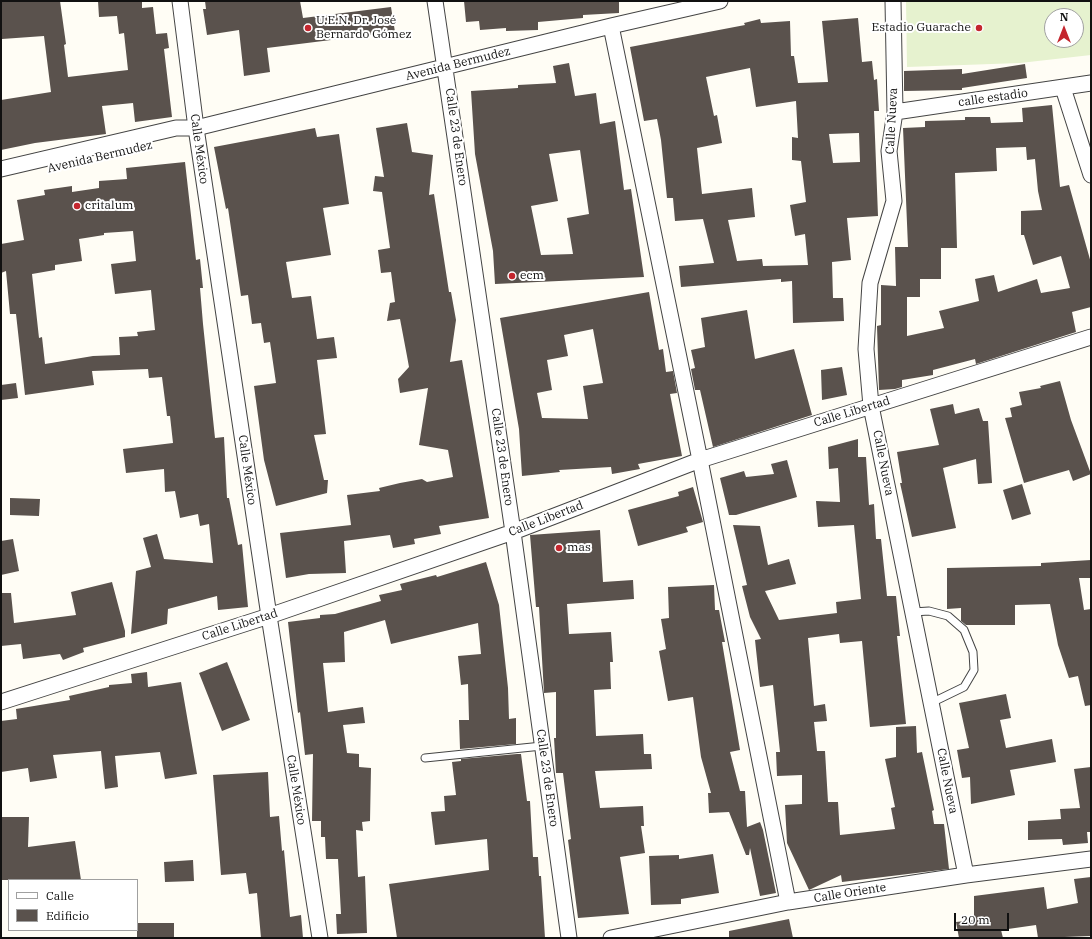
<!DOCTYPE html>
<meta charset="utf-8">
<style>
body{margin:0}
#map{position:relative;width:1092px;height:939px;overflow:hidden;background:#fffdf5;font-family:"IBM Plex Serif",serif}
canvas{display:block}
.frame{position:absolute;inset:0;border:2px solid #111;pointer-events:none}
.legend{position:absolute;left:8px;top:879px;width:130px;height:52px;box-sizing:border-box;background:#fff;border:1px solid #a0a0a0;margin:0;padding:5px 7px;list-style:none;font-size:12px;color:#111}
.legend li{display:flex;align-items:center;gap:8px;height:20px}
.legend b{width:20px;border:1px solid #a0a0a0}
.north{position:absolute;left:1044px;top:8px;width:40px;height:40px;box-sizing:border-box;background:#fff;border:1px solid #a0a0a0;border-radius:50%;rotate:0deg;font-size:11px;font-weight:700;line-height:16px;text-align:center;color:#111}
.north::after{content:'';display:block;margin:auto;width:14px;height:18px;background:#c4262e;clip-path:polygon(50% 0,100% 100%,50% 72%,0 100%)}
.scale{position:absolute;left:954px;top:913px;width:55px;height:18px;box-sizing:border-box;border:2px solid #111;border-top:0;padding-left:5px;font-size:12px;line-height:14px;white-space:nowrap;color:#111;-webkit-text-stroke:3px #fff;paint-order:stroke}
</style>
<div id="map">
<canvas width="1092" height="939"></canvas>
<div class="frame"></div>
<ul class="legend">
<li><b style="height:5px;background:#fff"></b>Calle</li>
<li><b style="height:11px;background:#5a524d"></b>Edificio</li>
</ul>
<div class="north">N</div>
<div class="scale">20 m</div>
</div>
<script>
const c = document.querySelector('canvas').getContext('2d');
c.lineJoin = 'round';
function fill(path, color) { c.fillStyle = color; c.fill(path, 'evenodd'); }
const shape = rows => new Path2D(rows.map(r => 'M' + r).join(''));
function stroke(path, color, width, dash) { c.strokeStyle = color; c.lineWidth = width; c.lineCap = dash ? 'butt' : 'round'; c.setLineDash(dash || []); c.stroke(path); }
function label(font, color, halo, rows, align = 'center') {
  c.font = font + ' "IBM Plex Serif",serif'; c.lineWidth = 4; c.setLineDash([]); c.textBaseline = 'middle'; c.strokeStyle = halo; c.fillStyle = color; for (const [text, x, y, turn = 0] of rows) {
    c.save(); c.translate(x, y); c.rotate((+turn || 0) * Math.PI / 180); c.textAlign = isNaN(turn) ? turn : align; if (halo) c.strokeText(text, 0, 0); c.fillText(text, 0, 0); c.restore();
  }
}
fill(shape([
 [906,1,1091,1,1091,55,1020,63,907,67],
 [1052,16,1076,16,1076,40,1052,40]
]), '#e6f2cf');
fill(shape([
 [1,1,60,1,66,44,64,45,68,77,128,70,124,33,119,34,117,16,99,17,98,1,142,1,142,8,153,7,156,34,167,33,169,48,164,49,172,117,135,122,133,103,102,106,106,134,35,143,1,150,1,100,51,92,44,36,2,39],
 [205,1,300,1,303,18,391,7,395,32,267,48,270,72,244,76,239,30,207,35,203,9,206,9],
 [464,1,619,1,619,13,583,15,583,18,538,22,538,30,506,31,506,28,480,30,479,21,466,22],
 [858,18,862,62,872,61,874,80,877,79,879,111,874,111,878,216,847,218,851,260,832,262,833,298,843,298,844,321,793,323,792,281,781,282,781,279,681,287,679,266,714,263,703,219,675,221,673,198,667,198,661,140,657,119,644,121,630,47,745,25,744,23,760,19,761,23,790,21,791,56,794,56,798,83,828,82,822,21],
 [750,68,756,107,796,101,798,138,792,137,792,160,801,161,806,202,790,205,795,236,805,234,808,265,763,266,762,259,737,261,728,220,755,217,752,188,702,194,697,148,722,143,717,115,714,116,706,77],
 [859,133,860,162,833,163,829,134],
 [569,63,575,96,596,93,600,124,615,121,624,190,631,189,644,277,495,284,493,251,475,154,471,91,518,88,518,85,556,83,553,66],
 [580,150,589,214,567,218,573,254,541,255,531,206,558,201,549,154],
 [1025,64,1027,78,962,88,962,90,904,91,904,71,962,69,962,74],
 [1052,105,1060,187,1069,185,1091,263,1091,307,1072,312,1076,332,976,364,975,359,933,370,933,375,902,380,902,387,895,389,879,390,877,326,881,325,881,285,896,286,895,247,908,247,903,128,925,127,925,121,965,120,965,117,990,117,991,123,1023,122,1022,108],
 [1026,147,1027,160,1035,159,1038,191,1042,210,1021,211,1021,235,1024,235,1033,265,1061,256,1070,288,1041,293,1037,279,998,292,994,275,975,279,979,301,939,311,944,328,907,336,907,297,920,297,920,279,941,279,941,248,957,248,955,173,997,171,996,148],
 [407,123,412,152,433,155,429,195,434,194,449,292,451,292,456,320,450,362,462,360,489,518,439,526,441,534,414,539,415,544,393,548,390,535,344,541,346,573,309,574,286,578,280,533,351,525,347,495,380,491,379,488,400,483,422,479,427,482,453,477,448,450,419,445,428,388,400,393,398,379,409,367,407,356,400,319,387,321,390,303,395,302,391,272,381,273,378,250,390,248,382,192,373,191,375,176,384,177,376,128],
 [315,128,317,137,339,134,349,204,323,208,331,255,286,262,292,298,311,296,317,339,334,337,337,358,317,360,326,434,314,435,324,480,328,480,327,493,276,506,264,460,254,386,276,383,270,342,264,343,261,323,252,324,248,295,241,296,228,208,226,209,214,147],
 [185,162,196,260,200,259,203,288,200,288,203,324,215,438,224,437,227,498,229,498,238,545,242,544,248,607,218,610,217,596,168,609,167,624,131,634,136,571,151,567,143,538,157,534,164,559,213,563,209,524,200,526,198,514,180,518,175,491,165,492,164,469,126,473,123,449,173,443,170,416,167,416,162,377,149,378,148,369,92,371,94,385,25,395,16,314,10,314,6,271,1,273,1,244,24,240,17,200,45,195,44,190,72,186,72,192,99,188,99,181,127,179,126,168],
 [133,231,136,261,111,264,115,294,151,290,155,330,137,332,138,336,119,337,120,355,93,356,45,364,42,337,39,338,32,274,55,270,55,265,82,261,79,239,104,235,104,233],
 [649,292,659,350,663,349,666,372,673,371,677,393,670,394,682,456,638,464,640,469,612,474,611,467,559,470,560,472,522,476,519,429,500,318],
 [593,329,603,383,583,386,588,419,542,418,537,393,552,390,547,360,568,356,564,335],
 [747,310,755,359,794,349,812,415,713,447,700,390,695,390,691,369,695,368,691,350,705,347,701,318],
 [842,367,847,395,822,400,821,370],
 [1060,381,1071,420,1091,474,1073,481,1069,470,1024,483,1005,418,1012,417,1010,408,1022,405,1019,392,1041,388,1040,386],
 [16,383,18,398,1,400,1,385],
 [953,404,955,414,979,408,983,421,988,421,992,483,978,484,976,459,943,468,956,528,912,537,900,483,902,483,897,452,939,445,930,409],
 [858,439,858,457,866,457,869,505,874,504,876,539,881,539,887,596,896,596,900,636,897,636,906,724,870,727,862,641,840,643,839,634,808,638,814,706,825,704,827,721,814,722,817,751,825,751,828,802,838,802,840,835,895,829,891,808,895,807,885,759,896,757,896,727,916,726,917,753,922,752,934,810,932,811,934,824,944,824,949,869,842,882,841,875,809,890,787,843,785,805,802,804,802,775,777,776,776,752,780,752,773,685,760,687,755,640,761,639,750,617,742,586,747,585,733,525,760,526,768,565,789,559,796,584,765,591,779,620,837,613,836,602,861,599,854,525,818,527,816,501,840,502,838,468,829,469,828,447],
 [787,460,797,497,736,515,729,515,720,478,744,471,746,477,774,474,771,464],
 [1022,484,1031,514,1012,520,1003,490],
 [693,487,703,522,686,527,688,532,638,546,628,510,679,496,678,492],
 [10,498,40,499,39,516,10,515],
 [600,530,603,582,633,580,634,599,567,604,569,634,611,632,613,662,610,662,611,689,594,690,596,736,643,734,644,754,651,754,652,769,595,771,600,808,643,806,644,826,641,826,645,853,620,857,629,914,578,918,568,840,571,839,563,773,556,773,554,738,556,738,556,692,544,693,539,607,536,607,530,535],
 [13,539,19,571,1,575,1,541],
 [1091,560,1091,578,1079,578,1084,610,1091,609,1091,705,1085,706,1078,676,1069,678,1058,645,1050,604,1015,605,1015,625,966,625,961,621,961,608,947,609,947,568,1041,566,1041,563],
 [486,562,499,605,508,688,509,719,516,718,516,744,460,749,459,720,469,720,468,684,461,685,458,656,481,654,478,623,391,644,385,620,344,632,345,662,323,663,328,712,363,707,365,723,343,725,347,753,359,754,359,767,371,768,370,821,362,822,363,831,356,830,358,877,365,876,367,933,337,934,336,914,341,914,338,859,326,859,325,837,321,837,321,821,312,821,313,754,305,755,300,712,298,713,288,622,320,618,320,615,335,614,381,601,379,595,402,590,400,584,436,575,437,577],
 [112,582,125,631,125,637,83,648,84,652,63,660,60,654,23,659,21,644,1,646,1,593,11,593,14,623,76,615,71,592],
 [714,585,715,610,719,610,725,642,722,642,740,750,730,752,740,791,745,791,747,827,760,822,763,830,776,893,760,896,750,848,749,855,746,855,729,812,709,813,708,793,711,793,701,757,693,697,668,701,659,651,666,649,661,619,669,618,668,587],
 [227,662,250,720,222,731,199,673],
 [147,672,148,687,181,682,197,774,165,779,160,752,115,756,118,787,105,789,101,751,53,755,57,778,30,782,28,768,1,772,1,721,17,719,16,709,70,700,69,696,109,687,109,685,132,683,131,674],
 [1006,694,1011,718,1000,720,1006,748,1052,739,1056,762,1010,770,1015,795,971,804,970,777,962,778,957,750,969,748,959,703],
 [517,754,521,754,527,801,530,801,533,857,538,857,539,876,541,876,545,938,397,938,389,884,489,870,487,839,435,845,431,812,445,811,444,796,456,795,452,762,461,761,461,759],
 [1091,767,1091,832,1087,832,1088,843,1063,845,1062,839,1028,840,1028,821,1061,819,1060,809,1080,808,1074,769],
 [268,772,270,817,279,816,282,851,284,850,290,917,301,915,303,938,261,938,257,893,249,894,246,873,221,875,213,775],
 [1,817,29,817,28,847,75,841,81,880,1,880],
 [713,854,719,893,681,899,681,904,651,905,649,856,679,855,679,859],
 [193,860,194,881,165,882,164,862],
 [1091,877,1091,936,1038,938,1036,925,1001,930,1003,938,959,938,956,922,974,920,974,896,1044,887,1047,909,1078,903,1074,879],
 [789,919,793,938,729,938,729,931],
 [137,923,174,923,174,938,137,938]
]), '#5a524d');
const lane = shape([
 [913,612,929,611,948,616,964,630,973,652,974,670,964,687,931,703],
 [425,758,542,746]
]);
const street = shape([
 [180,1,196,128,269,616,320,938],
 [435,1,513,532,569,938],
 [893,1,895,112,889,151,894,201,870,283,866,349,871,406,966,875],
 [611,26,700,460,788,902],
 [1063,88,1091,175],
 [895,112,1091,83],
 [1,169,176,128,196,128,611,26,720,1],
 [1,702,269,616,513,532,700,460,1091,337],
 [611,938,788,902,966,875,1091,859]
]);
stroke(lane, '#444', 9);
stroke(street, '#444', 17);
stroke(lane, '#fff', 7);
stroke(street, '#fff', 15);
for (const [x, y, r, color] of [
 [308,28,4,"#c4262e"],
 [979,28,4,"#c4262e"],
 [77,206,4,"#c4262e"],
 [512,276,4,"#c4262e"],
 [559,548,4,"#c4262e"]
]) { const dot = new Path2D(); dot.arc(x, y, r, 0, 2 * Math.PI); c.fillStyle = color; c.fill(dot); stroke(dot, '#fff', 1.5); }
label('12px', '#111', '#fff', [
 ["U.E.N. Dr. José",316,21],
 ["Bernardo Gómez",316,35],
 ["Estadio Guarache",971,28,"right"],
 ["critalum",85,206],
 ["ecm",520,276],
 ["mas",567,548]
], 'left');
label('12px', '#111', '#fff', [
 ["Avenida Bermudez",458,64,-14],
 ["calle estadio",993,98,-8],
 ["Calle Nueva",892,121,-87],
 ["Calle 23 de Enero",456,137,82],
 ["Calle México",199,149,82],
 ["Avenida Bermudez",100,157,-13],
 ["Calle Libertad",852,412,-17],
 ["Calle 23 de Enero",502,457,82],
 ["Calle Nueva",883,463,79],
 ["Calle México",247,470,82],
 ["Calle Libertad",546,519,-21],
 ["Calle Libertad",240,625,-18],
 ["Calle 23 de Enero",547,778,82],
 ["Calle Nueva",947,781,79],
 ["Calle México",296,790,81],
 ["Calle Oriente",850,893,-9]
]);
</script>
